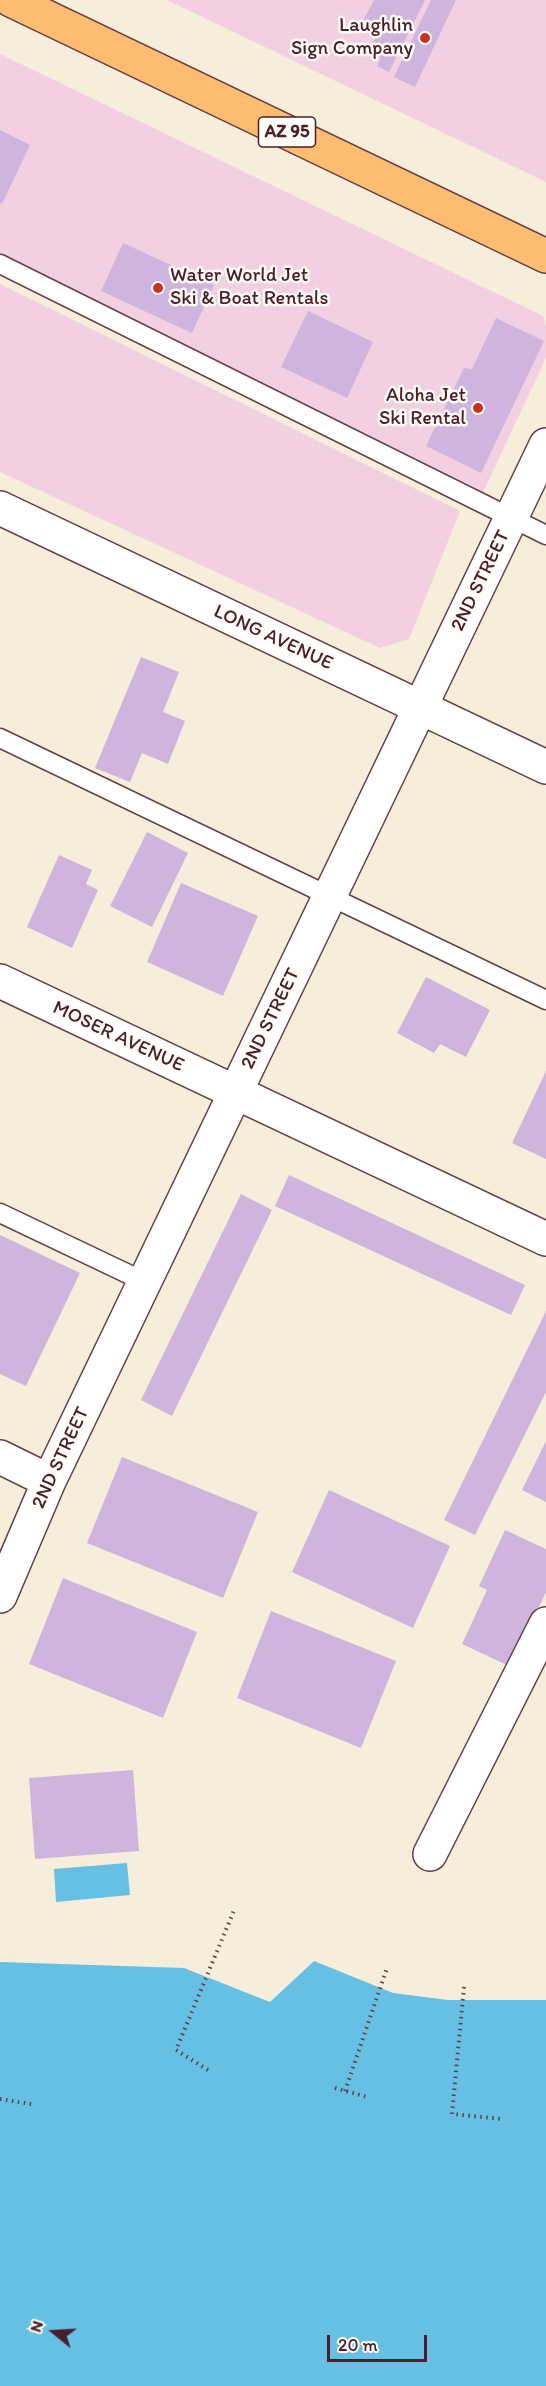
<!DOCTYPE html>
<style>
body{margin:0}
#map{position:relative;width:546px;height:2386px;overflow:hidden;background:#f6eddb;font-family:Itim,sans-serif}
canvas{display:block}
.north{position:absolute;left:24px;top:2302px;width:60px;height:60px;-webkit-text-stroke:4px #fdfcf7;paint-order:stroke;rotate:288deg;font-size:16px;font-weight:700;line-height:24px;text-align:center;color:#4a1f2b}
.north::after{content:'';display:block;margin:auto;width:21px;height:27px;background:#4a1f2b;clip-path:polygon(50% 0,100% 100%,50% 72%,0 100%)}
.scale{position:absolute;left:327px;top:2335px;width:100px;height:27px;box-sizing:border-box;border:3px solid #4a1f2b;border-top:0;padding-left:8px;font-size:18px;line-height:21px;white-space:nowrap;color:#4a1f2b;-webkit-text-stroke:4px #fdfcf7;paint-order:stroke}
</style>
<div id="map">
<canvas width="546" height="2386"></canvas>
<div class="north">N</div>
<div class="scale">20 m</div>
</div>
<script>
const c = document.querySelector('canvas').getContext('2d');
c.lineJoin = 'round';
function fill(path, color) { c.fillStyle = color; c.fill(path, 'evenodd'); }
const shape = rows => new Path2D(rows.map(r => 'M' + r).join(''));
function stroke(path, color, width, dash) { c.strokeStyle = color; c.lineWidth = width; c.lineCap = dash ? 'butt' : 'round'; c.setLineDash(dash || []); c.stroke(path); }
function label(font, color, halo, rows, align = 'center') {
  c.font = font + ' Itim,sans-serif'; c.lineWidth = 5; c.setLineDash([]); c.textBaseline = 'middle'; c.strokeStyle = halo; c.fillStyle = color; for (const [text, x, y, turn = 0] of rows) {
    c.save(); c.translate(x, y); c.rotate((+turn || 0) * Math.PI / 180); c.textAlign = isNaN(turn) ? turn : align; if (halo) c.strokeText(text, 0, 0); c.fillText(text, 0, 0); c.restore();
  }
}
fill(shape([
 [167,0,546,0,546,182],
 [0,54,543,316,546,327,546,358,483,492,0,255],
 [0,284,460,511,409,639,380,648,0,472]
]), '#f2cfe1');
fill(shape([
 [127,1863,130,1895,56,1902,54,1869],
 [314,1961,393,1993,448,2000,546,2000,546,2386,0,2386,0,1962,184,1968,270,2002]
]), '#66c0e4');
fill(shape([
 [374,0,425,0,389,72,377,66,381,57,368,51,375,38,359,29],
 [431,0,456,0,415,87,394,77],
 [0,130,30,145,2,204,0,203],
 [123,243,214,285,192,333,101,291],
 [308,311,373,342,347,398,281,367],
 [496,318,544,341,481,473,426,446,464,368,472,369],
 [141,657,179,672,163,712,185,721,168,764,142,753,130,782,95,768],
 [147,832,188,853,152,927,110,906],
 [59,855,92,870,86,884,98,890,72,948,27,927],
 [181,883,258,916,223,996,147,962],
 [426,977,490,1010,466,1057,440,1044,434,1053,397,1033],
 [546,1071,546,1159,512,1143],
 [289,1175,525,1285,511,1315,275,1206],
 [241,1194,272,1210,172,1416,141,1400],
 [0,1235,80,1273,26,1386,0,1374],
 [546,1311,546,1392,475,1535,444,1520],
 [546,1441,546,1502,522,1490],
 [122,1457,258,1512,223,1598,87,1543],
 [329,1490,450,1546,413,1628,292,1572],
 [505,1530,546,1549,546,1592,511,1667,462,1644,487,1590,479,1586],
 [63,1578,197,1632,163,1718,29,1664],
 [271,1611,396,1661,361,1748,237,1698],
 [133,1770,139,1851,35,1859,29,1778]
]), '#cfb5dd');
const lane = shape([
 [0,264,546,535],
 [0,738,546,1000],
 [0,1213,145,1282]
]);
const street = shape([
 [0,508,546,767],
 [0,981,546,1239],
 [0,1457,49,1481],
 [0,1596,49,1481,546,445],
 [430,1854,546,1624]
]);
const highway = shape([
 [11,0,546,256]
]);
stroke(lane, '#643e45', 21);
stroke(street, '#643e45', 36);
stroke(highway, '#643e45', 36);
stroke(shape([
 [464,1987,452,2114,502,2119],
 [208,2070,176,2050,235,1908],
 [335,2088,367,2097],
 [345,2091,387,1968],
 [0,2099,31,2104]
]), '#643e45', 4, [1.5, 4.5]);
stroke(lane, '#fff', 18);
stroke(street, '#fff', 33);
stroke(highway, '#febc70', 33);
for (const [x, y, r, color] of [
 [425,38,6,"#c8321e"],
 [158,288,6,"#c8321e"],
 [478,408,6,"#c8321e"]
]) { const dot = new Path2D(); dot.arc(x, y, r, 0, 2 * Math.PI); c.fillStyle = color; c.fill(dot); stroke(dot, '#fdfcf7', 2); }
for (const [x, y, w] of [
 [287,132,57]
]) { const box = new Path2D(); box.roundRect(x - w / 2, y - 15, w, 30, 4.5); c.fillStyle = '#fdfcf7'; c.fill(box); stroke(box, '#4a1f2b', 1.5); }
label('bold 18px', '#4a1f2b', null, [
 ["AZ 95",287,132]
]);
label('20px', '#4a1f2b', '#fdfcf7', [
 ["Laughlin",413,26],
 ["Sign Company",413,49],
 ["Water World Jet",170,276,"left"],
 ["Ski & Boat Rentals",170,299,"left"],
 ["Aloha Jet",466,396],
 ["Ski Rental",466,419]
], 'right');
label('20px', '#4a1f2b', '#fdfcf7', [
 ["2ND STREET",481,581,-64],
 ["LONG AVENUE",273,638,25],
 ["2ND STREET",271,1019,-64],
 ["MOSER AVENUE",118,1037,25],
 ["2ND STREET",61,1458,-65]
]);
</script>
